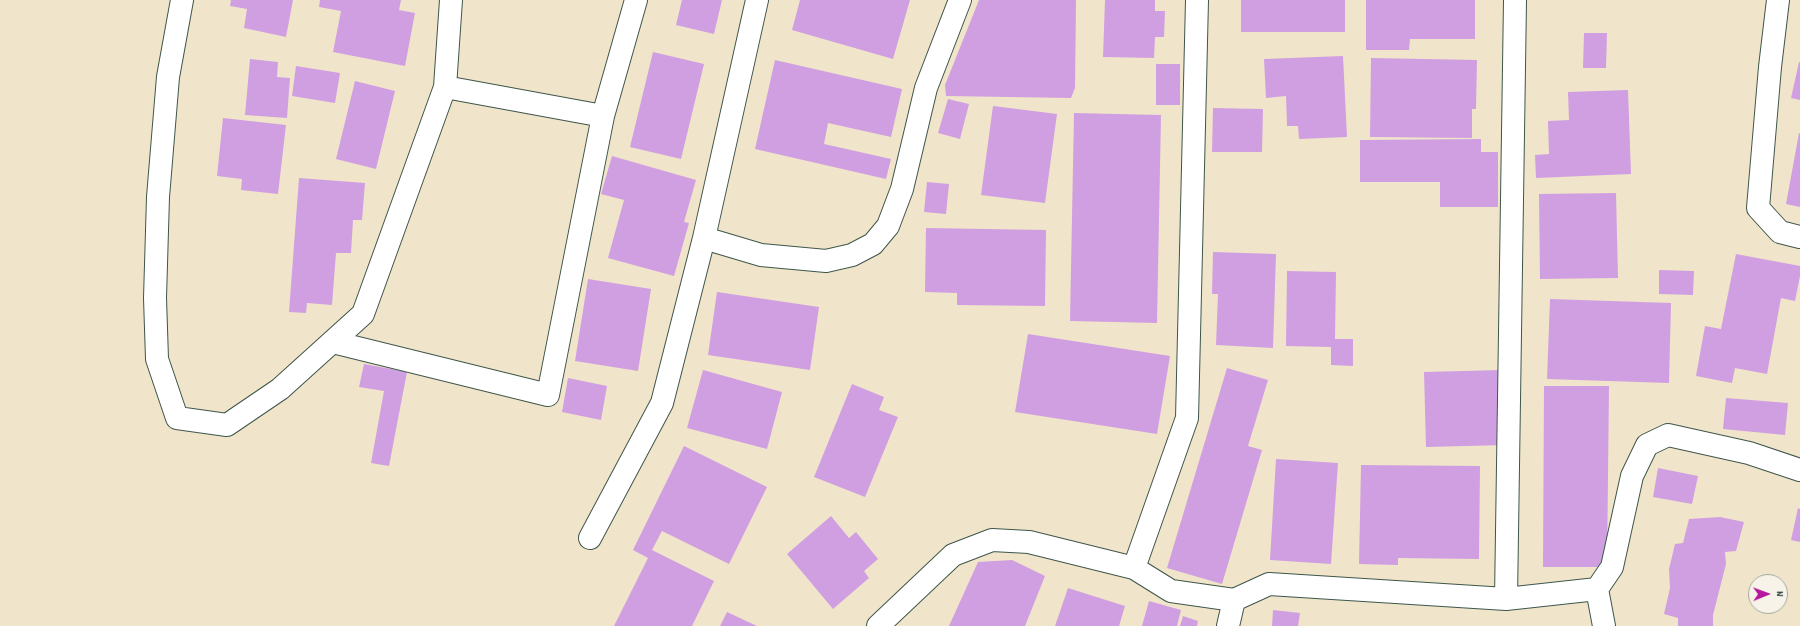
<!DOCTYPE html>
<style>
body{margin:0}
#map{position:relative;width:1800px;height:626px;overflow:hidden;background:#f0e5ca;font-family:Dekko,sans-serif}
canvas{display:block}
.north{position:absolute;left:1748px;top:574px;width:40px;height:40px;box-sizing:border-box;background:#f7f3e8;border:1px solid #a1aaa0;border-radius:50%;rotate:89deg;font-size:11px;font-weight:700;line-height:16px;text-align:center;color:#1f3d34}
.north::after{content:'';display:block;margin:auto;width:14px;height:18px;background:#b5179e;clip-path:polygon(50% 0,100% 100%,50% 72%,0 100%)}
</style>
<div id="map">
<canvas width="1800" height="626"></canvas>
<div class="north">N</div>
</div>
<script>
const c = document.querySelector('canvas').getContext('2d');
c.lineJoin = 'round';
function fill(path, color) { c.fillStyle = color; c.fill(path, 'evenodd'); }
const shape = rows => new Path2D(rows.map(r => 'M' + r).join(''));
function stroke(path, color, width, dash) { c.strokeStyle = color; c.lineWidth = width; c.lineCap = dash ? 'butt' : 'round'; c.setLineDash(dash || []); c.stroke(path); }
fill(shape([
 [231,0,293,0,286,37,244,28,247,9,230,6],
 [320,0,401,0,399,10,415,13,405,66,333,52,341,11,319,7],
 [682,0,722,0,714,34,676,25],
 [800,0,910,0,893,59,792,30],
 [979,0,1076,0,1075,88,1071,98,946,96,945,85],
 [1105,0,1155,0,1155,11,1165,11,1164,37,1155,37,1154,58,1103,57],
 [1241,0,1345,0,1345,32,1241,32],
 [1366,0,1475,0,1475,39,1410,39,1409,50,1366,50],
 [1584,33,1607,33,1606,68,1583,68],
 [653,52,704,64,681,159,630,147],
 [1343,56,1347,137,1299,139,1298,126,1287,126,1286,96,1266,98,1264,59],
 [1371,58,1477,60,1476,109,1472,109,1472,138,1370,137],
 [250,59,278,62,277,77,290,78,287,118,245,115],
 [775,60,902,89,891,137,828,123,824,144,891,159,886,179,755,149],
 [1799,62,1800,62,1800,100,1791,98],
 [1156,64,1180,64,1180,105,1156,105],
 [296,66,340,73,335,103,292,96],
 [355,81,395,91,376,169,336,159],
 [1628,90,1631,174,1536,178,1535,155,1549,154,1548,121,1569,120,1568,92],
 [948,99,969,104,960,139,938,133],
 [993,106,1057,114,1045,203,981,195],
 [1213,108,1263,109,1262,152,1212,152],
 [1074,113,1161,115,1157,323,1070,321],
 [223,118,286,125,278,194,241,190,242,179,217,176],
 [1799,133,1800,133,1800,207,1786,204],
 [1481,139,1481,152,1498,152,1498,207,1440,207,1440,182,1360,182,1360,140],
 [612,156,696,180,684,222,689,223,674,276,608,258,624,200,601,194],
 [299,178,365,183,362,220,353,220,351,253,336,253,332,305,307,303,306,313,289,312],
 [927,182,949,184,946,214,924,212],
 [1616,193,1618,278,1540,279,1539,194],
 [926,228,1046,230,1045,306,957,305,957,293,925,292],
 [1213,252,1276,254,1273,348,1216,345,1218,294,1212,294],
 [1736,254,1800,266,1800,276,1795,301,1781,298,1767,374,1735,368,1732,383,1696,376,1705,326,1721,329],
 [1659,270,1694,271,1693,295,1659,294],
 [1287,271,1336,272,1335,339,1353,339,1353,366,1331,365,1331,347,1286,346],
 [588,279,651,289,638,371,575,361],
 [717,292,819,307,810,370,708,355],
 [1550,299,1671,303,1669,383,1547,379],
 [1028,334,1170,356,1157,434,1015,412],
 [364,364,407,372,389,466,371,463,384,391,359,387],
 [1227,368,1268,380,1248,446,1262,450,1222,584,1167,568],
 [703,370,782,392,767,449,687,428],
 [1502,370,1505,445,1426,447,1424,372],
 [568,378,607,386,601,420,562,412],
 [852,384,884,397,879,410,898,417,865,497,814,477],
 [1544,386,1609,386,1607,567,1543,567],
 [1726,398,1788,403,1785,435,1723,429],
 [684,446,767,487,729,564,662,531,652,550,714,581,692,626,614,626,648,558,633,550],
 [1276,459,1338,463,1331,564,1270,560],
 [1361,465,1480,466,1479,559,1398,558,1398,565,1359,564],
 [1658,468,1698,476,1692,504,1653,497],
 [1798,508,1800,509,1800,542,1791,540],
 [831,516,849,538,856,532,878,559,864,571,869,578,833,609,787,554],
 [1720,517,1744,522,1736,551,1725,552,1726,564,1713,615,1713,626,1678,626,1678,618,1664,614,1670,588,1669,569,1675,544,1683,543,1689,519],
 [1012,560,1045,576,1025,626,949,626,978,562],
 [1068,588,1125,606,1119,626,1055,626],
 [1149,601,1181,610,1177,626,1142,626],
 [1273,610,1300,613,1298,626,1272,626],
 [727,612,757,626,720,626],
 [1183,616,1198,621,1197,626,1180,626]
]), '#d09fe1');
const street = shape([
 [182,0,168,77,158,197,155,298,157,359,177,418,227,425,280,389,363,314,445,87,451,0],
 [1778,0,1770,67,1758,208,1780,232,1800,237],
 [445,87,603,116],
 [704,238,757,0],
 [333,342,548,395,603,116,636,0],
 [590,538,662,403,704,238,761,255,826,261,852,255,873,244,888,226,902,189,926,88,960,0],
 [1134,568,1187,418,1197,0],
 [1597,589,1604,626],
 [1506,599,1515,0],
 [878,626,953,555,992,540,1029,542,1134,568,1171,591,1234,600,1269,584,1506,599,1597,589,1612,567,1632,476,1647,445,1668,435,1749,453,1800,470],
 [1228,626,1234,600]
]);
stroke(street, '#3e564a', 24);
stroke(street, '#fff', 22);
</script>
